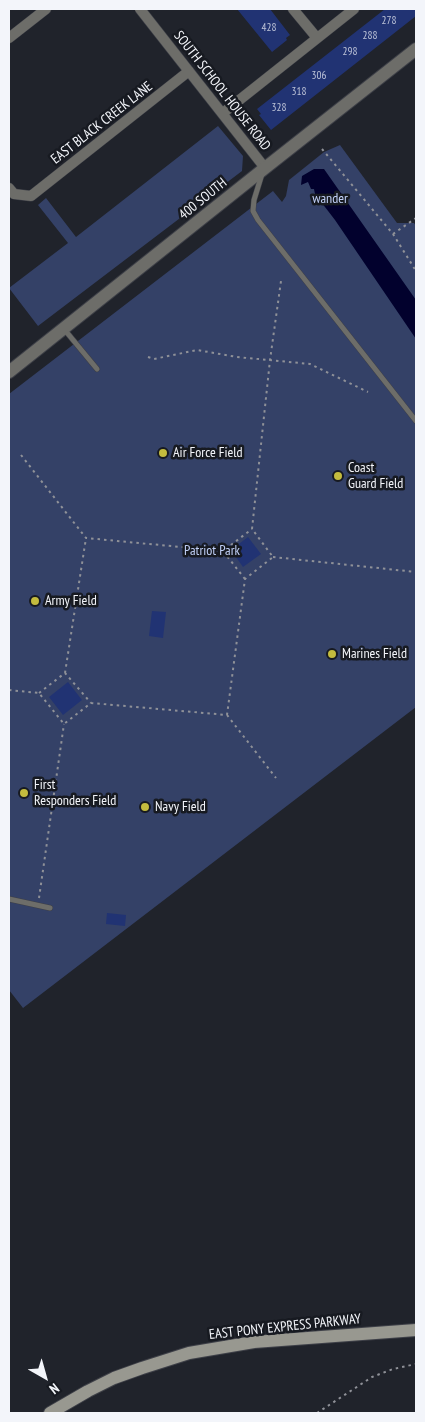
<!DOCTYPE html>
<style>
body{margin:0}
#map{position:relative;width:425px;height:1422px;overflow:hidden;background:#20232b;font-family:"PT Sans Narrow",sans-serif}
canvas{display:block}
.frame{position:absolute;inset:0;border:10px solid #f3f5fa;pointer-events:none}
.north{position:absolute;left:20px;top:1352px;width:50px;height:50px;-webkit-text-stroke:4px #171a21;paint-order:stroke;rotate:142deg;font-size:14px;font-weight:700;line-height:20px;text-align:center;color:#f3f5fa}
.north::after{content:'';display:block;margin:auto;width:18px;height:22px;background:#f3f5fa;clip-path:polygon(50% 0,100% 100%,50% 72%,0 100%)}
</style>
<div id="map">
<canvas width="425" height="1422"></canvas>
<div class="frame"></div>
<div class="north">N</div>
</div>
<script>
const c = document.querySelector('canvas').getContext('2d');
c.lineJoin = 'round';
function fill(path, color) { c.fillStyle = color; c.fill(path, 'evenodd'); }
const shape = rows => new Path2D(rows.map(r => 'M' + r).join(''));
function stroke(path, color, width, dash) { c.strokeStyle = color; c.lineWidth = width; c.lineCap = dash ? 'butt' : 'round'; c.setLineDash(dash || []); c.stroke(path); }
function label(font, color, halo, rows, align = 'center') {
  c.font = font + ' "PT Sans Narrow",sans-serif'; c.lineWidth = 5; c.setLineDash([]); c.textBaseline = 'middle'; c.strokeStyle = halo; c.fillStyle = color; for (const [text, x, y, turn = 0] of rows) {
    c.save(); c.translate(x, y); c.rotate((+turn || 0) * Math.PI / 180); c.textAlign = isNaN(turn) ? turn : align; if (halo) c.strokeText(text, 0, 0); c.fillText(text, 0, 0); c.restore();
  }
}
fill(shape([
 [218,126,243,156,242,171,38,326,9,288,68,243,38,205,46,198,76,237],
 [340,145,397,223,414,223,416,226,416,707,23,1008,9,990,9,394,273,191,282,202,286,196,289,180,324,152]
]), '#344167');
fill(shape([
 [314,169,324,169,416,300,416,339,335,220,315,194,314,189,311,189,308,182,301,185,302,176]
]), '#02012d');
fill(shape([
 [237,9,270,9,290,35,286,38,287,40,272,52],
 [385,9,416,9,416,16,271,130,259,115,261,114,257,109],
 [248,537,261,554,243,567,231,550],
 [152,611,166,612,163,638,149,636],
 [68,682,82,700,63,715,49,697],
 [107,913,126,915,125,926,106,924]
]), '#213373');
const service = shape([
 [262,174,254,200,253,211,258,220,416,421],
 [64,329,97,369],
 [9,899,50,908]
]);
const minor = shape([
 [140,9,265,168],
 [293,9,317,38],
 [9,38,46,9],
 [223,113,354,9],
 [9,188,14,194,31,196,189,71]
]);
const tertiary = shape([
 [9,372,265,168,416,49]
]);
const secondary = shape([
 [50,1413,88,1391,114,1378,142,1368,189,1353,254,1342,416,1330]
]);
stroke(service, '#3e4048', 6);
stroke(minor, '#3e4048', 11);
stroke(tertiary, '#3e4048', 14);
stroke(secondary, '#3e4048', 14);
stroke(shape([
 [322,149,393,234,416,271],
 [393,234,416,218],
 [148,357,154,359,197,350,237,357,310,364,368,392],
 [21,455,86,538,223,551],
 [273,557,416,572],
 [245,579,223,551,252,529],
 [65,673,86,538],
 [9,690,39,693,64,724,91,703,227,715,245,579,273,557,252,529,270,360,281,281],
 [39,693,65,673,91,703],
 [227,715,276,778],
 [39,898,64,724],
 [317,1413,372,1377,393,1369,416,1364]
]), '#8f9198', 2, [2.5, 4]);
stroke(service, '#6d6d69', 5);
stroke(minor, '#6d6d69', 10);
stroke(tertiary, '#6d6d69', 12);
stroke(secondary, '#989890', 12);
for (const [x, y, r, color] of [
 [163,453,5,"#c4bc3e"],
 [338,476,5,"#c4bc3e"],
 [35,601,5,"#c4bc3e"],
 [332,654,5,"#c4bc3e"],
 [24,793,5,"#c4bc3e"],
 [145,807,5,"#c4bc3e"]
]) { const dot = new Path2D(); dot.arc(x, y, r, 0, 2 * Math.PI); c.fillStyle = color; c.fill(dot); stroke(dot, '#171a21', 2); }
label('11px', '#bec4d8', null, [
 ["278",389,21],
 ["428",269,28],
 ["288",370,36],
 ["298",350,52],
 ["306",319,76],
 ["318",299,92],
 ["328",279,108]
]);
label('14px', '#f3f5fa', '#171a21', [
 ["SOUTH SCHOOL HOUSE ROAD",222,91,52],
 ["EAST BLACK CREEK LANE",102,123,-38],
 ["400 SOUTH",203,199,-39],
 ["EAST PONY EXPRESS PARKWAY",285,1327,-6]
]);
label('14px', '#c1d0f7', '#171a21', [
 ["wander",330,199],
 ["Patriot Park",212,551]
]);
label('14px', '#f3f5fa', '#171a21', [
 ["Air Force Field",173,453],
 ["Coast",348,468],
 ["Guard Field",348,484],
 ["Army Field",45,601],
 ["Marines Field",342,654],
 ["First",34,785],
 ["Responders Field",34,801],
 ["Navy Field",155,807]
], 'left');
</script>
